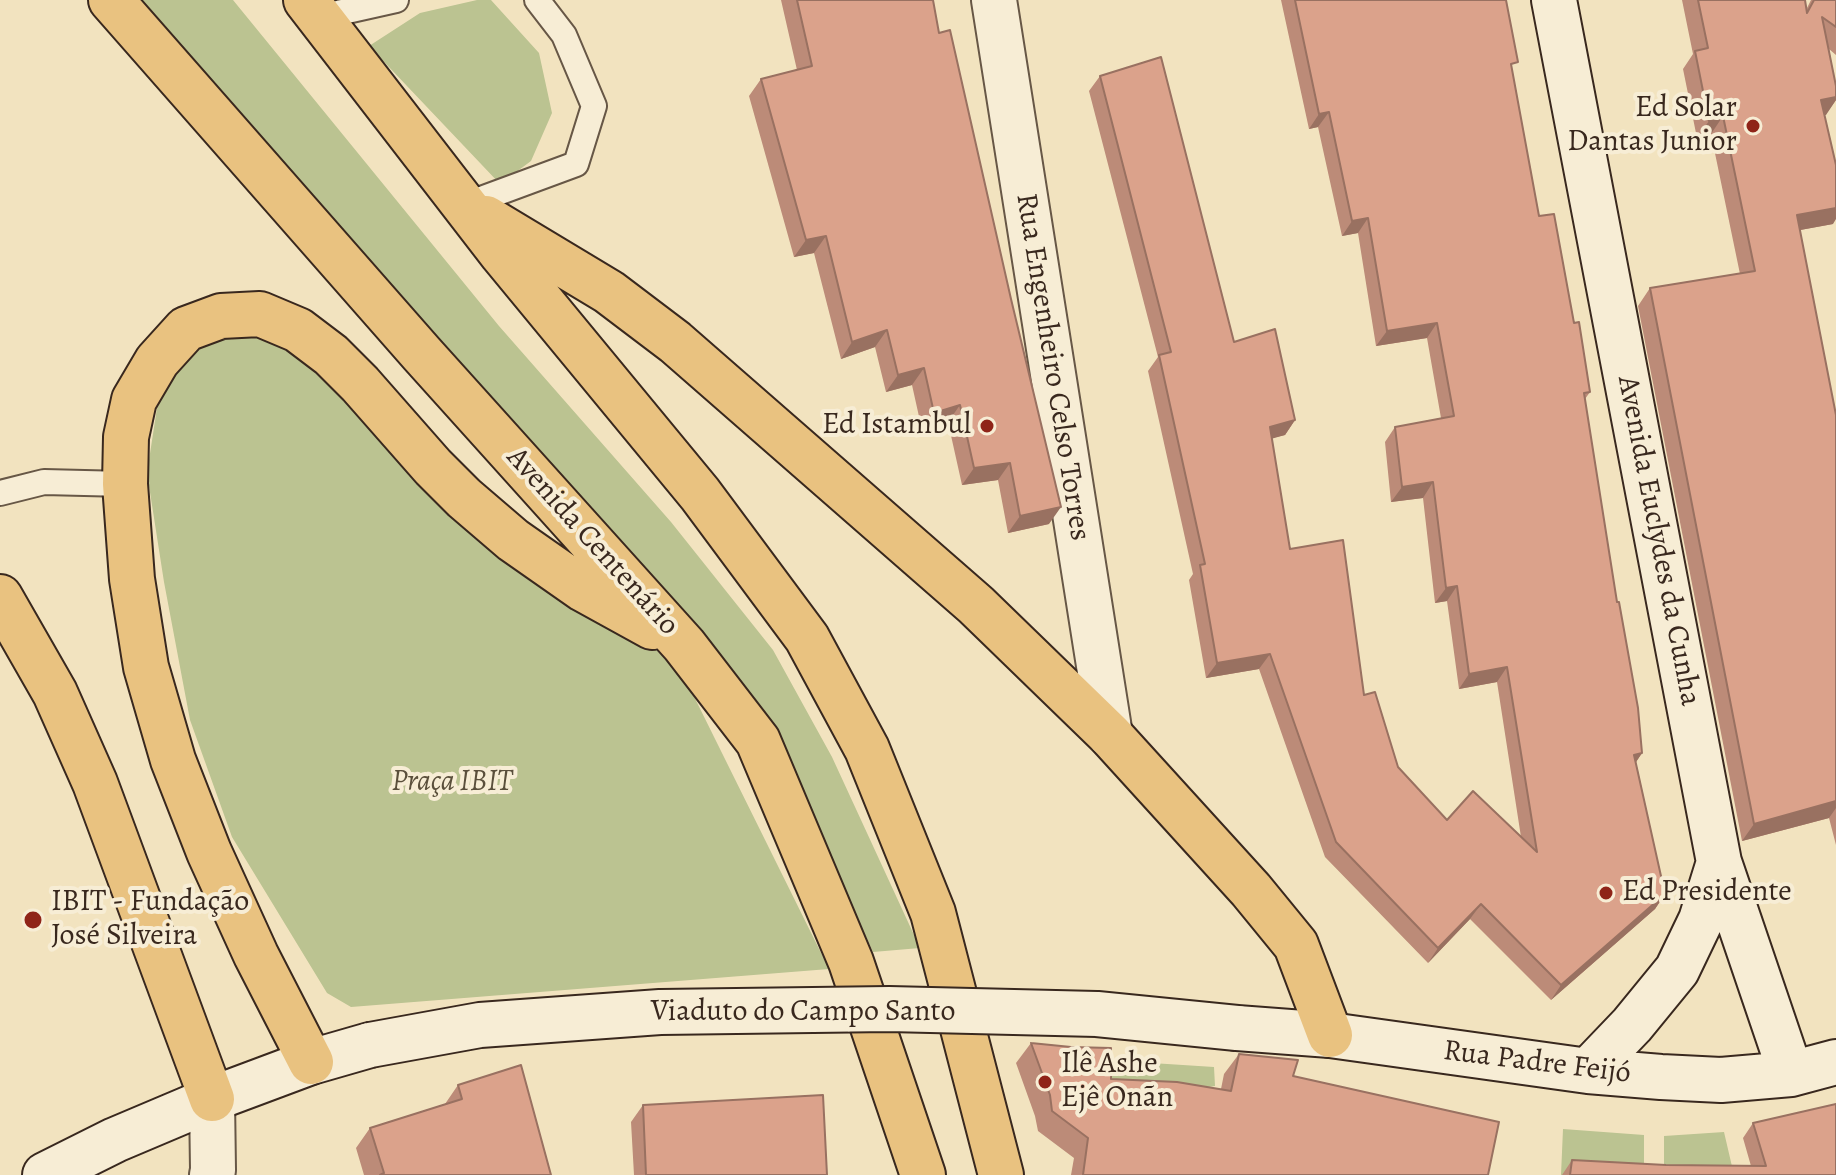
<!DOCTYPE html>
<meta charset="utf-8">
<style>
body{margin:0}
canvas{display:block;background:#f2e3bf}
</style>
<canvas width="1836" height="1175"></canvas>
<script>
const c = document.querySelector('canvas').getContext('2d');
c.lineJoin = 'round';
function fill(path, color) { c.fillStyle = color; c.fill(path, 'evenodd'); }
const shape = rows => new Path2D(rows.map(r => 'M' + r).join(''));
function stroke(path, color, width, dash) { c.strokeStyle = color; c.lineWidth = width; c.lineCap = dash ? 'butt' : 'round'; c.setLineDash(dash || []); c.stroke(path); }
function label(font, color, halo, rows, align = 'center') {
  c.font = font + ' Alegreya,serif'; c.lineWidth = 8; c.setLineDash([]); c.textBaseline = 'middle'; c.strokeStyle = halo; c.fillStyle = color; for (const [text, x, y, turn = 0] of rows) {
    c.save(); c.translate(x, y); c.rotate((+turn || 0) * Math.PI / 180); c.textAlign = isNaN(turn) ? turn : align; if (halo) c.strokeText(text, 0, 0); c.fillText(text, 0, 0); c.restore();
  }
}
fill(shape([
 [136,0,233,0,499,326,671,522,773,650,832,757,920,948,873,952,767,722],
 [477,0,491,0,539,53,552,113,531,161,500,184,369,46,420,13],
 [206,321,312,340,550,592,666,640,829,969,351,1007,327,993,232,837,190,720,164,582,147,473,159,395],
 [1105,1060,1214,1067,1215,1086,1202,1088,1105,1086],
 [1563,1129,1644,1135,1644,1175,1561,1175],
 [1724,1132,1734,1175,1664,1175,1664,1136]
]), '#bbc391');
const lane = shape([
 [320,17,396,0],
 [465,205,576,164,594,106,564,35,537,0],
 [0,493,44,482,125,484]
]);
const street = shape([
 [994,0,1110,735],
 [212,1099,213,1170,212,1175]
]);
const secondary = shape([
 [1554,0,1719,862,1791,1074],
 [1237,1028,1330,1035,1588,1071,1661,1077,1721,1080,1791,1074,1836,1062],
 [1588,1071,1632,1025,1677,970,1701,920,1719,862],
 [45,1175,115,1140,212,1099,311,1062,370,1045]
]);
const primary = shape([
 [111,0,422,354,684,645,758,741,851,962,923,1175],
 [306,0,502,254,700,494,807,638,867,749,933,913,1001,1175],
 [486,218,609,292,675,342,976,605,1110,735,1251,890,1296,945,1330,1035],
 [0,597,55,693,95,783,212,1099],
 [311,1062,256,955,209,852,173,760,146,667,132,579,125,484,126,437,134,400,157,361,186,329,221,316,260,314,298,330,331,355,360,384,433,467,464,498,513,540,583,589,652,627]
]);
stroke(lane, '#675746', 28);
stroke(street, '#675746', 48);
stroke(secondary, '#39281e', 48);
stroke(primary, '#39281e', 48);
stroke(lane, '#f7edd5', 24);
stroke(street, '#f7edd5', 44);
stroke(secondary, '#f7edd5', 44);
stroke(primary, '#e9c280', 44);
const secondaryBridge = shape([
 [370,1045,480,1025,660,1012,889,1009,1097,1014,1237,1028]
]);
stroke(secondaryBridge, '#39281e', 48, []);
stroke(secondaryBridge, '#f7edd5', 44);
fill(shape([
 [781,0,933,0,939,33,1049,524,1008,533,998,480,962,485,948,422,922,430,912,385,886,392,875,347,841,359,814,253,794,257,749,96,761,79,797,70],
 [1281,0,1506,0,1512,71,1539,216,1574,323,1590,392,1585,399,1617,602,1642,753,1636,762,1665,894,1655,909,1551,1000,1470,919,1428,963,1325,857,1259,669,1206,678,1189,580,1193,574,1148,371,1158,357,1089,91,1100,76,1234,342,1295,420,1285,435,1272,438,1290,549,1398,767,1447,820,1521,837,1497,682,1459,689,1447,601,1435,603,1423,498,1391,502,1385,442,1395,427,1441,418,1427,338,1376,346,1358,233,1342,236,1318,127,1309,129],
 [1682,0,1805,0,1807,8,1811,0,1836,0,1836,55,1829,49,1836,86,1836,100,1825,115,1833,224,1800,230,1836,415,1836,845,1829,818,1742,841,1638,306,1650,288,1740,274,1711,134,1697,138,1683,69,1693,54],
 [1031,1043,1111,1079,1221,1089,1224,1074,1239,1054,1293,1076,1488,1175,1071,1175,1074,1158,1038,1131,1035,1116,1016,1063],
 [458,1085,551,1175,364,1175,356,1148,370,1128,445,1104],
 [643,1105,827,1175,634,1175,631,1122],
 [1753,1123,1836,1175,1562,1175,1572,1160,1666,1165,1751,1166,1743,1138]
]), '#bc8b78');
fill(shape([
 [1836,97,1836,100,1826,115,1809,117,1821,100],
 [1329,112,1318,127,1309,129,1319,114],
 [1723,116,1711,134,1697,138,1709,121],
 [1836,208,1836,219,1833,224,1784,233,1797,215],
 [1368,218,1358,233,1342,236,1352,221],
 [826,236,814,253,794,257,806,240],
 [1437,323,1427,338,1376,346,1387,331],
 [887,330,875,347,841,359,852,342],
 [924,368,912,385,886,392,898,375],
 [960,405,948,422,922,430,934,413],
 [1295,420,1285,435,1260,442,1270,427],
 [1010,463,998,480,962,485,974,468],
 [1433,482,1423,498,1391,502,1402,487],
 [1061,507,1049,524,1008,533,1020,516],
 [1457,586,1447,601,1435,603,1446,588],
 [1270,654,1259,669,1206,678,1217,663],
 [1507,667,1497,682,1459,689,1469,674],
 [1642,753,1632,768,1634,755],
 [1836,801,1836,808,1829,818,1742,841,1754,824],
 [1665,894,1655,909,1551,1000,1561,985],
 [1481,904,1470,919,1428,963,1438,948]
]), '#997161');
const building = shape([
 [797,0,933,0,939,33,950,30,1011,299,1061,507,1020,516,1010,463,974,468,960,405,934,413,924,368,898,375,887,330,852,342,826,236,806,240,761,79,812,66,797,0],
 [1295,0,1506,0,1518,62,1511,64,1539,216,1554,214,1574,323,1579,322,1590,392,1584,393,1617,602,1619,602,1638,708,1642,753,1634,755,1665,894,1561,985,1481,904,1438,948,1336,842,1270,654,1217,663,1200,565,1205,564,1159,355,1171,352,1100,76,1161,57,1234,342,1275,329,1295,420,1270,427,1290,549,1343,540,1364,695,1375,692,1398,767,1447,820,1473,791,1537,852,1507,667,1469,674,1457,586,1446,588,1433,482,1402,487,1395,427,1454,416,1437,323,1387,331,1368,218,1352,221,1329,112,1319,114,1295,0],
 [1698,0,1805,0,1807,13,1814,0,1836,0,1836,27,1822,17,1836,86,1836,97,1821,100,1836,165,1836,208,1797,215,1836,415,1836,801,1754,824,1650,288,1755,271,1723,116,1709,121,1695,51,1708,48,1698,0],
 [1031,1043,1071,1047,1111,1048,1111,1079,1177,1082,1231,1091,1239,1054,1298,1060,1293,1076,1499,1122,1488,1175,1083,1175,1088,1138,1052,1111,1050,1095,1031,1043],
 [521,1065,551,1175,380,1175,384,1173,370,1128,462,1099,458,1085,521,1065],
 [823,1095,827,1175,646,1175,643,1105,823,1095],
 [1836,1104,1836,1175,1570,1175,1572,1160,1666,1165,1766,1166,1753,1123,1836,1104]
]);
fill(building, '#dba28b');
stroke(building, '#997161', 2);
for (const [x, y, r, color] of [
 [1753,126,8,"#8f2418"],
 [987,426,8,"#8f2418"],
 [1606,893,8,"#8f2418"],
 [33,920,10,"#8f2418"],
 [1045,1082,8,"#8f2418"]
]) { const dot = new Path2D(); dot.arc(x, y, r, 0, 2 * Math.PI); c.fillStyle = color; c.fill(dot); stroke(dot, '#f7edd5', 3); }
label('30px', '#39281e', '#f7edd5', [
 ["Ed Solar",1737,109,"right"],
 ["Dantas Junior",1737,143,"right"],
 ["Ed Istambul",971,426,"right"],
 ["Ed Presidente",1622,893],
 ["IBIT - Fundação",51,903],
 ["José Silveira",51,937],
 ["Ilê Ashe",1061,1065],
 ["Ejê Onãn",1061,1099]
], 'left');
label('30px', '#39281e', '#f7edd5', [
 ["Rua Engenheiro Celso Torres",1052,367,81],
 ["Avenida Euclydes da Cunha",1658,541,79],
 ["Avenida Centenário",592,542,48],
 ["Viaduto do Campo Santo",803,1013],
 ["Rua Padre Feijó",1537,1063,7]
]);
label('italic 30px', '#5a4f3b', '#f7edd5', [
 ["Praça IBIT",452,783]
]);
</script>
